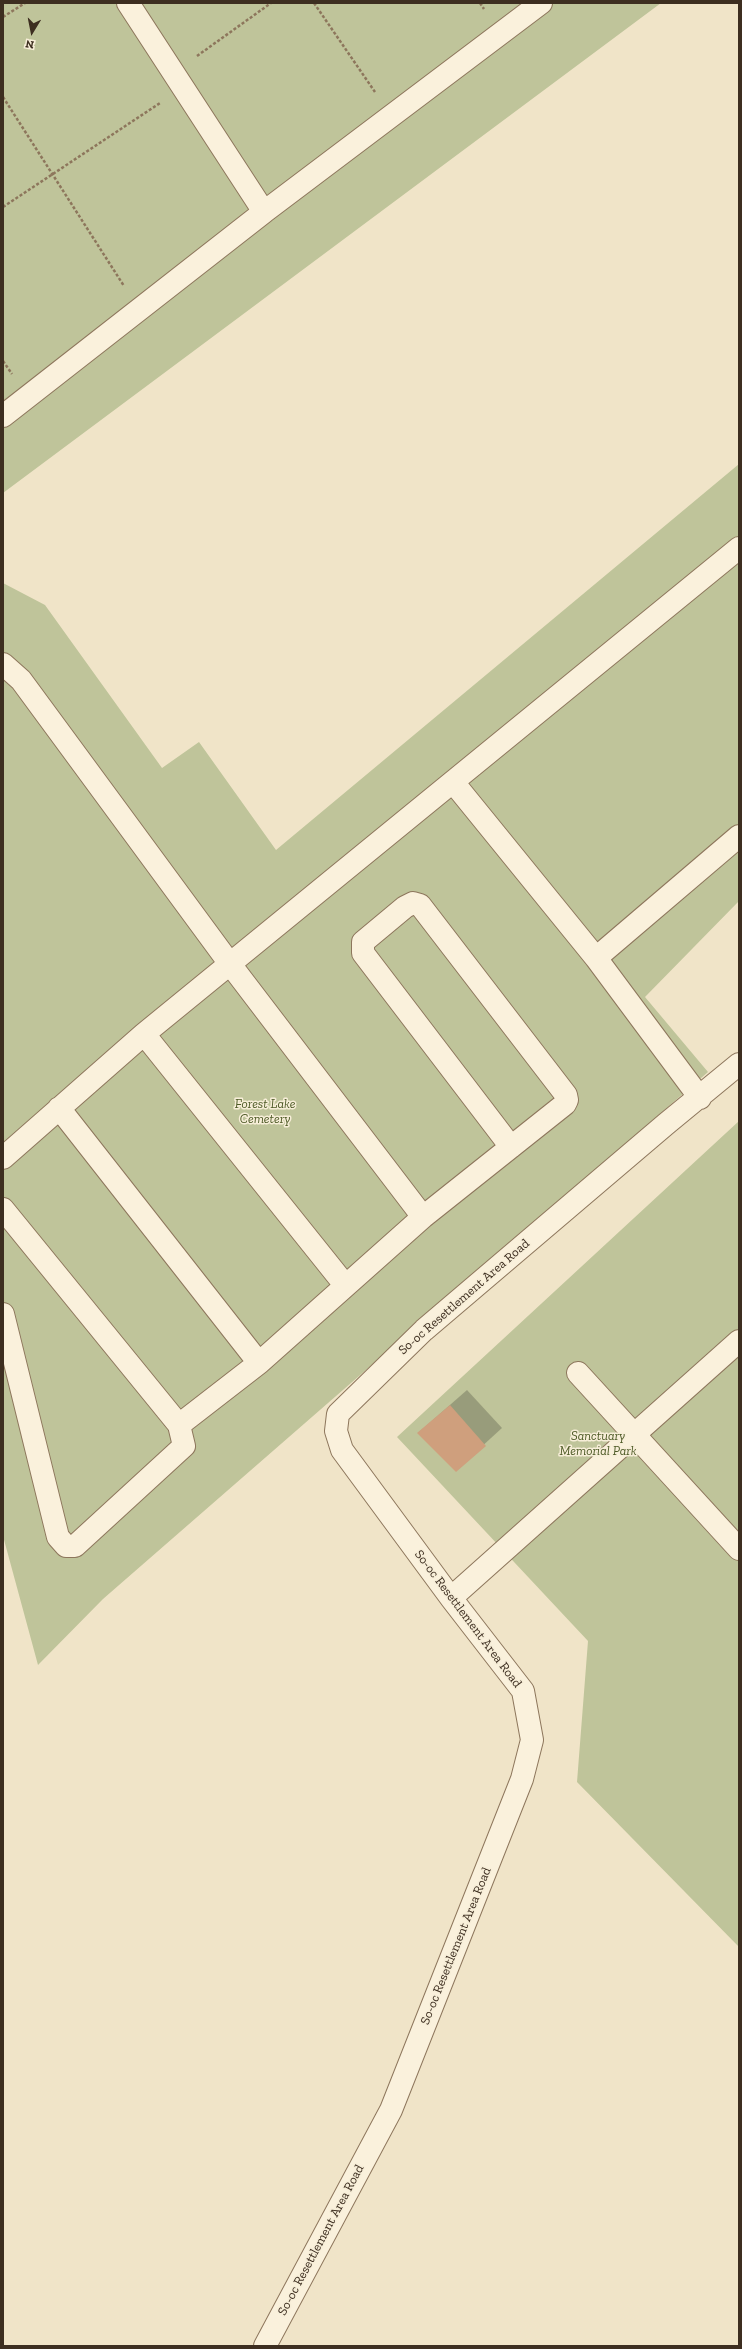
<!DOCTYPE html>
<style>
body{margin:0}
#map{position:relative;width:742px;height:2349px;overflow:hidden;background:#f0e4c8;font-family:"Zilla Slab",serif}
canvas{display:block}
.frame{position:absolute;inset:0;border:4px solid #3d2e20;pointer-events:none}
.north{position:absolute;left:12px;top:12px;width:40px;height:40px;-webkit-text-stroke:3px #f7eed8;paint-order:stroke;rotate:190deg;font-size:11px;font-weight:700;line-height:16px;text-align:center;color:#3d2e20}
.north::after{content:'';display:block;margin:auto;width:14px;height:18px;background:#3d2e20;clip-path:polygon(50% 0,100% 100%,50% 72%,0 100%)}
</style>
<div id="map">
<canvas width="742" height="2349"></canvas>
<div class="frame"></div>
<div class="north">N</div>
</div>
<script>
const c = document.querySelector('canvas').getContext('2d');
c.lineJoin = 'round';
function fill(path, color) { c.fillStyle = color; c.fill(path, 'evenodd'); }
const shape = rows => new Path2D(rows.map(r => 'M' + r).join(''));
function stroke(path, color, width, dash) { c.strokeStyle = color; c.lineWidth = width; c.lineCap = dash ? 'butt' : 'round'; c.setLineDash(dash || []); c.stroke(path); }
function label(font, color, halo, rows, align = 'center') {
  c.font = font + ' "Zilla Slab",serif'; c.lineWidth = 3; c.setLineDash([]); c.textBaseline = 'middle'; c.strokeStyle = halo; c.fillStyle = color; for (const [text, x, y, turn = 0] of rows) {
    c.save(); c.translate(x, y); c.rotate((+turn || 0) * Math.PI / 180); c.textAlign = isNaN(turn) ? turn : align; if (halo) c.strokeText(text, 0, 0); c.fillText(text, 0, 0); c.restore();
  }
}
fill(shape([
 [3,3,661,3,3,493],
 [739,464,739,901,645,997,708,1072,103,1599,38,1665,3,1536,3,583,45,605,162,768,199,742,276,850],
 [739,1121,739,1947,577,1782,588,1641,397,1437]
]), '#bfc49a');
fill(shape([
 [467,1390,502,1428,456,1470,418,1433]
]), '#0003');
fill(shape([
 [450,1405,486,1446,456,1472,417,1433]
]), '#cf9f7d');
const minor = shape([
 [264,212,541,3],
 [3,416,264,212,128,3],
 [3,664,21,680,230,964,423,1217],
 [453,782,596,958,700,1098],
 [596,958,739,836],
 [144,1034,345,1285],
 [59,1108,259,1363],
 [3,1158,144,1034,739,548],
 [3,1209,179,1425],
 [3,1314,58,1537,66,1546,75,1546,184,1446,179,1425,259,1363,423,1217,565,1104,567,1100,566,1095,420,905,413,903,405,907,363,942,363,953,511,1147],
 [578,1373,739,1549],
 [451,1598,739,1341],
 [265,2346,391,2110,522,1779,532,1740,523,1691,451,1598,342,1450,336,1431,338,1414,424,1330,666,1124,739,1064]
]);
stroke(minor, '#8d765c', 24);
stroke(shape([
 [314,3,375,92],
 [480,3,484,9],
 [3,17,25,3],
 [197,56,271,3],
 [3,97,124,286],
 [3,207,160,103],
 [3,361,12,374]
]), '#8d765c', 2.5, [3, 2]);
stroke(minor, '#faf1dc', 22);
label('italic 13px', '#4d5a26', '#f7eed8', [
 ["Forest Lake",265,1104],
 ["Cemetery",265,1119],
 ["Sanctuary",598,1436],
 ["Memorial Park",598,1451]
]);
label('13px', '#3d2e20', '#f7eed8', [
 ["So-oc Resettlement Area Road",464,1297,-41],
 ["So-oc Resettlement Area Road",468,1619,53],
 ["So-oc Resettlement Area Road",456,1946,-68],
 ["So-oc Resettlement Area Road",321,2240,-62]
]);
</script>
